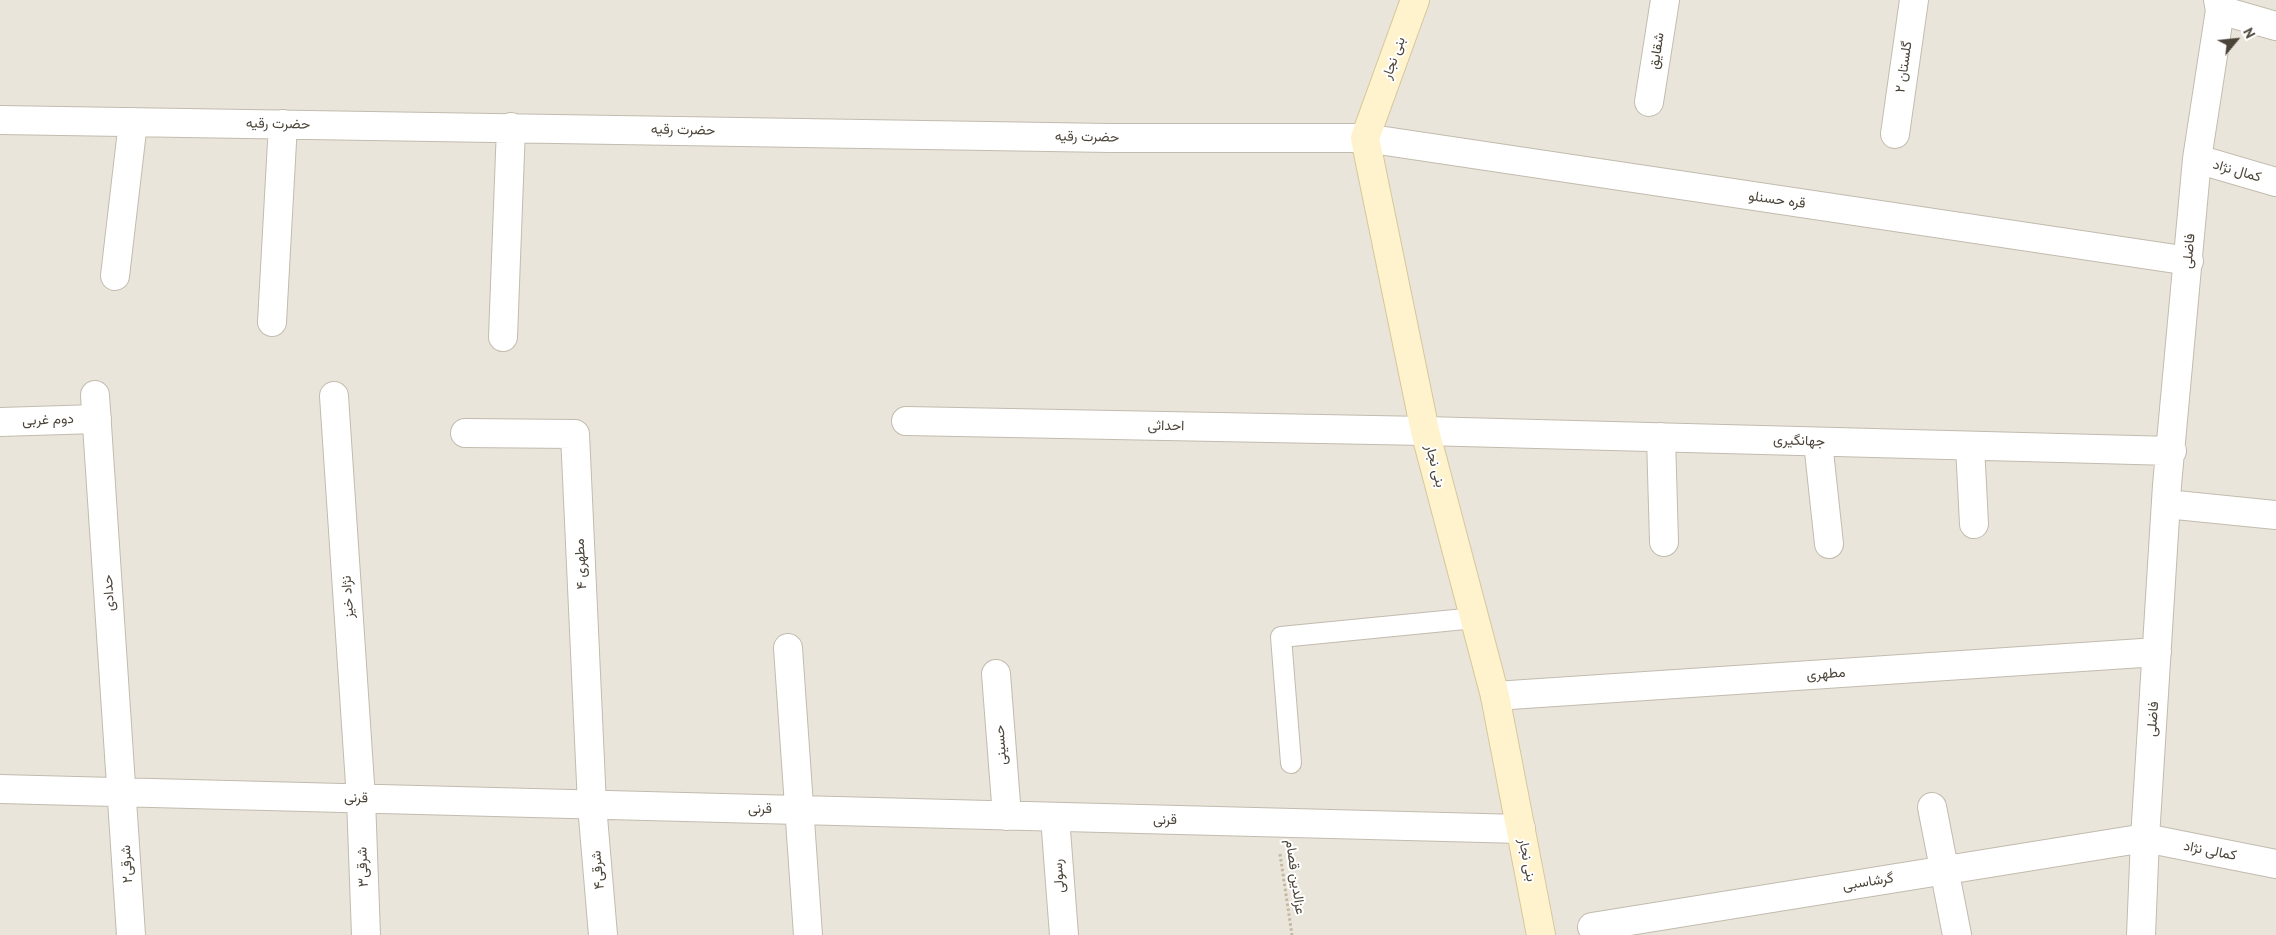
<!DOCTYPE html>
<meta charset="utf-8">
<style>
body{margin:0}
#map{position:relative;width:2276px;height:935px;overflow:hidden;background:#f6f3ec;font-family:"PT Sans",sans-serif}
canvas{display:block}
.north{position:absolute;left:2211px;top:15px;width:50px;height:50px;-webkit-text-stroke:4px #fff;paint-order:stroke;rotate:62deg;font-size:14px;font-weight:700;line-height:20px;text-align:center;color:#4b4439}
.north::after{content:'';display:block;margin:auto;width:18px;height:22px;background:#4b4439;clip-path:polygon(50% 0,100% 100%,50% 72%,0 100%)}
</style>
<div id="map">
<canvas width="2276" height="935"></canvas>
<div class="north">N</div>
</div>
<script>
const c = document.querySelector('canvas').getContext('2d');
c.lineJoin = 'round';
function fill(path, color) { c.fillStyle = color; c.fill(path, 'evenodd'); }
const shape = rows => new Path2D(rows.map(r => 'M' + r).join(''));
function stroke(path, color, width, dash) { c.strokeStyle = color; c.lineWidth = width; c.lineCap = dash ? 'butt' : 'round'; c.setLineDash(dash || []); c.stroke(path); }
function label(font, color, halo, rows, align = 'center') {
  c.font = font + ' "PT Sans",Vazirmatn,sans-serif'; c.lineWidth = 4; c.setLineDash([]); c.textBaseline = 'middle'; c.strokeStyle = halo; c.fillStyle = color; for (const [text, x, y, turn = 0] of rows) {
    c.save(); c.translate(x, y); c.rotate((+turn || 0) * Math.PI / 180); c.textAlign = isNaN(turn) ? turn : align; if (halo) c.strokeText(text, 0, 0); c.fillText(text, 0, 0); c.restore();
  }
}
fill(shape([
 [0,0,2276,0,2276,935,0,935]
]), '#eae5da');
const service = shape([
 [1291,763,1281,637,1475,618]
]);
const minor = shape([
 [2220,10,2276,26],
 [1649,102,1665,0],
 [0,120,1110,138,1365,138,2189,261],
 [1895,134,1914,0],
 [2197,159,2276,182],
 [115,276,133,122],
 [272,322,283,124],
 [503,337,511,127],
 [95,395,131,935],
 [334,396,361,799,366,935],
 [906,421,1425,431,2172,451],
 [0,422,97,419],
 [465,433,575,434,592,805,603,935],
 [1661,437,1664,542],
 [1818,442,1829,544],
 [1970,446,1974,524],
 [2166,504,2276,515],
 [788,648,808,935],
 [996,674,1007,816],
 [1495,696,2157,652],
 [0,789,1521,829],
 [1932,807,1957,935],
 [1055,817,1064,935],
 [1592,927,2145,838,2276,864],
 [2141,935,2145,838,2167,485,2197,159,2220,10,2218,0]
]);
const secondary = shape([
 [1415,0,1365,138,1425,431,1495,696,1541,935]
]);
stroke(service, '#c2bbae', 22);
stroke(minor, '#c2bbae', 30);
stroke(secondary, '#d6c79b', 30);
stroke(shape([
 [1280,854,1292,935]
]), '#c4b79f', 3, [2.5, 2.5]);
stroke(service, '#fff', 20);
stroke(minor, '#fff', 28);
stroke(secondary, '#fff3cd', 28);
label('14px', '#4b4439', '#fff', [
 ["شقایق",1657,51,-81],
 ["بنی نجار",1394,58,-70],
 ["گلستان ۲",1904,67,-82],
 ["حضرت رقیه",278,124,1],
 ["حضرت رقیه",683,130,1],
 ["حضرت رقیه",1087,137,1],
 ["کمال نژاد",2237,171,16],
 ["قره حسنلو",1777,200,8],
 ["فاضلی",2189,251,-85],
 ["دوم غربی",48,420,-2],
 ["احداثی",1166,426,1],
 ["جهانگیری",1799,441,2],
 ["بنی نجار",1435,466,75],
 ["مطهری ۴",581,564,-93],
 ["حدادی",109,593,-94],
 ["نژاد خیز",348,597,-94],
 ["مطهری",1826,674,-4],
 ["فاضلی",2153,719,-86],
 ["حسینی",1001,745,-94],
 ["قرنی",356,798,2],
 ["قرنی",760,809,1],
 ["قرنی",1165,820,1],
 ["کمالی نژاد",2210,851,11],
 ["بنی نجار",1527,860,79],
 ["۲شرقی",127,864,-93],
 ["۳شرقی",363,867,-92],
 ["۴شرقی",598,870,-95],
 ["رسولی",1059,876,-94],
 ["عزالدین قصام",1295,877,82],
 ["گرشاسبی",1868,882,-9]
]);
</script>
